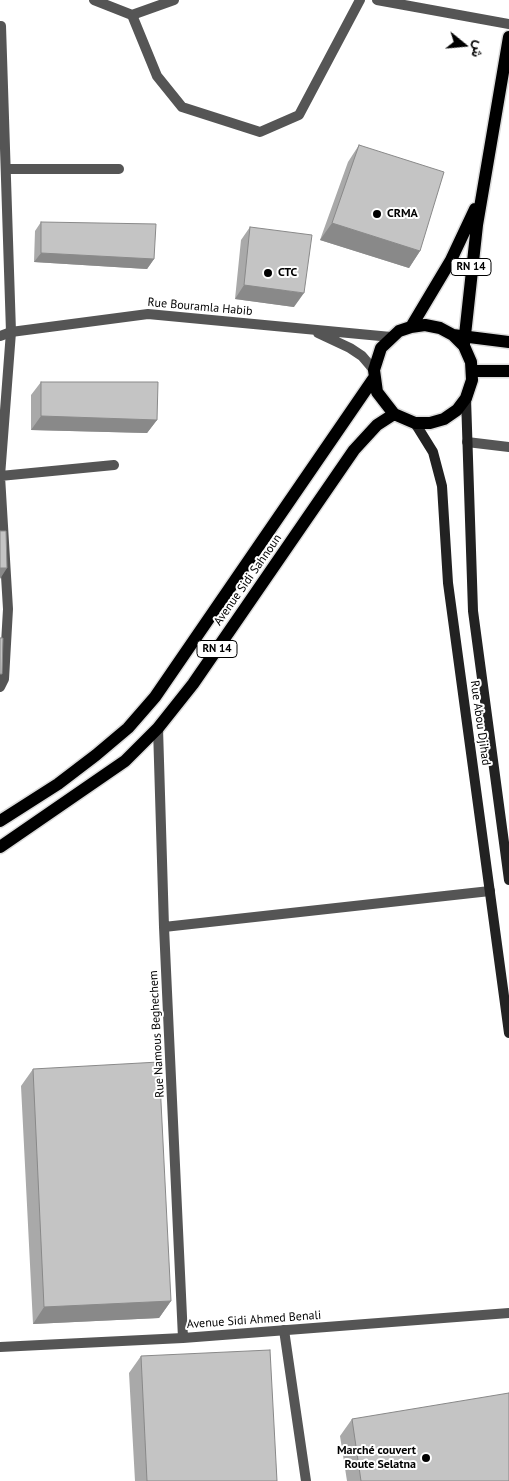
<!DOCTYPE html>
<meta charset="utf-8">
<style>
body{margin:0}
#map{position:relative;width:509px;height:1481px;overflow:hidden;background:#fff;font-family:"PT Sans",Vazirmatn,sans-serif}
canvas{display:block}
.north{position:absolute;left:439px;top:20px;width:50px;height:50px;-webkit-text-stroke:4px #fff;paint-order:stroke;rotate:107deg;font-size:14px;font-weight:700;line-height:20px;text-align:center;color:#000}
.north::after{content:'';display:block;margin:auto;width:18px;height:22px;background:#000;clip-path:polygon(50% 0,100% 100%,50% 72%,0 100%)}
</style>
<div id="map">
<canvas width="509" height="1481"></canvas>
<div class="north">ش</div>
</div>
<script>
const c = document.querySelector('canvas').getContext('2d');
c.lineJoin = 'round';
const shape = rows => new Path2D(rows.map(r => 'M' + r).join(''));
function stroke(path, color, width, dash) { c.strokeStyle = color; c.lineWidth = width; c.lineCap = dash ? 'butt' : 'round'; c.setLineDash(dash || []); c.stroke(path); }
function fill(path, color) { c.fillStyle = color; c.fill(path, 'evenodd'); }
function label(font, color, halo, rows, align = 'center') {
  c.font = font + ' "PT Sans",sans-serif'; c.lineWidth = 4; c.setLineDash([]); c.textBaseline = 'middle'; c.strokeStyle = halo; c.fillStyle = color; for (const [text, x, y, turn = 0] of rows) {
    c.save(); c.translate(x, y); c.rotate((+turn || 0) * Math.PI / 180); c.textAlign = isNaN(turn) ? turn : align; if (halo) c.strokeText(text, 0, 0); c.fillText(text, 0, 0); c.restore();
  }
}
const primary = shape([
 [411,327,451,260,475,209],
 [453,335,464,346,471,362,472,380,466,398,457,410,444,419,430,423,415,423,394,414,377,392,374,370,381,348,399,331,411,327,425,325,440,328,453,335,509,342],
 [464,344,477,225,509,37],
 [472,371,509,371],
 [0,821,58,784,96,755,128,728,155,697,374,378],
 [0,847,125,761,158,728,193,684,354,450,377,425,394,414]
]);
stroke(primary, '#dbdbdb', 15);
stroke(shape([
 [284,1330,306,1481]
]), '#555', 10);
stroke(shape([
 [94,0,132,15,174,0],
 [377,0,509,24],
 [132,15,157,76,182,107,260,132,299,115,360,0],
 [6,169,119,169],
 [467,442,509,447],
 [0,476,114,465],
 [0,687,4,679,8,609,0,476,11,332,1,26],
 [158,728,164,927,183,1338],
 [164,927,490,891],
 [0,1347,183,1338,509,1313]
]), '#555', 10);
stroke(shape([
 [318,333,350,348,362,356,374,370],
 [0,336,11,332,148,314,391,337]
]), '#555', 10);
stroke(shape([
 [466,398,473,611,509,880],
 [415,423,433,452,442,486,448,583,509,1033]
]), '#222', 10);
stroke(primary, '#000', 12);
fill(shape([
 [359,145,420,251,409,268,320,240,348,162],
 [41,222,154,259,147,269,34,262,35,231],
 [250,227,294,307,235,299,241,240],
 [41,382,157,420,147,433,31,430,31,395],
 [33,1069,171,1301,159,1318,33,1324,21,1086],
 [141,1356,277,1481,135,1481,129,1373],
 [352,1419,509,1481,347,1481,340,1436]
]), '#a9a9a9');
fill(shape([
 [332,223,420,251,409,268,320,240],
 [41,253,154,259,147,269,34,262],
 [244,285,304,293,294,307,235,299],
 [41,416,157,420,147,433,31,430],
 [0,568,7,568,0,579],
 [171,1301,159,1318,33,1324,44,1307]
]), '#898989');
const building = shape([
 [359,145,444,172,420,251,332,223,359,145],
 [41,222,156,224,154,259,41,253,41,222],
 [250,227,312,235,304,293,244,285,250,227],
 [41,382,158,382,157,420,41,416,41,382],
 [0,531,6,531,7,568,0,568,0,531],
 [0,638,3,638,2,674,0,674,0,638],
 [159,1062,171,1301,44,1307,33,1069,159,1062],
 [270,1350,277,1481,147,1481,141,1356,270,1350],
 [509,1393,509,1481,361,1481,352,1419,509,1393]
]);
fill(building, '#c4c4c4');
stroke(building, '#898989', 1);
for (const [x, y, r, color] of [
 [377,214,5,"#000"],
 [268,273,5,"#000"],
 [426,1458,5,"#000"]
]) { const dot = new Path2D(); dot.arc(x, y, r, 0, 2 * Math.PI); c.fillStyle = color; c.fill(dot); stroke(dot, '#fff', 2); }
for (const [x, y, w] of [
 [471,267,40],
 [217,649,40]
]) { const box = new Path2D(); box.roundRect(x - w / 2, y - 8.5, w, 17, 4); c.fillStyle = '#fff'; c.fill(box); stroke(box, '#000', 1); }
label('bold 11px', '#000', null, [
 ["RN 14",471,267],
 ["RN 14",217,649]
]);
label('bold 12px', '#000', '#fff', [
 ["CRMA",387,214],
 ["CTC",278,273],
 ["Marché couvert",416,1451,"right"],
 ["Route Selatna",416,1465,"right"]
], 'left');
label('12px', '#000', '#fff', [
 ["Rue Bouramla Habib",200,307,5],
 ["Avenue Sidi Sahnoun",248,580,-55],
 ["Rue Abou Djihad",480,723,82],
 ["Rue Namous Beghechem",157,1034,-93],
 ["Avenue Sidi Ahmed Benali",254,1320,-4]
]);
</script>
